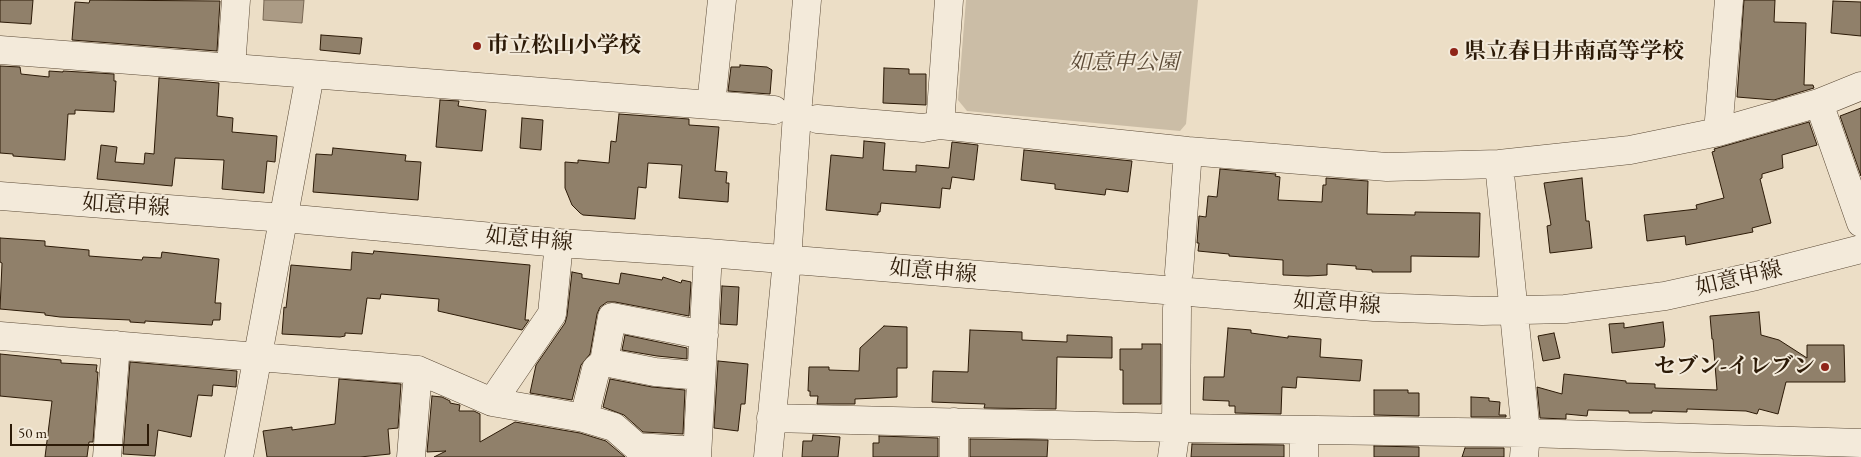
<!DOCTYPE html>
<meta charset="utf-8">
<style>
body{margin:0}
#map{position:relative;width:1861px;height:457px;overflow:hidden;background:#ecdec6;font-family:"EB Garamond",serif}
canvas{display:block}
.scale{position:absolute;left:10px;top:424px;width:139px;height:22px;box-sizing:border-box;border:2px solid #2c1a07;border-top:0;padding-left:6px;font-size:15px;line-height:18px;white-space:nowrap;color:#2c1a07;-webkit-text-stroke:4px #f3eada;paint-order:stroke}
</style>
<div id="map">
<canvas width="1861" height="457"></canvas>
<div class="scale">50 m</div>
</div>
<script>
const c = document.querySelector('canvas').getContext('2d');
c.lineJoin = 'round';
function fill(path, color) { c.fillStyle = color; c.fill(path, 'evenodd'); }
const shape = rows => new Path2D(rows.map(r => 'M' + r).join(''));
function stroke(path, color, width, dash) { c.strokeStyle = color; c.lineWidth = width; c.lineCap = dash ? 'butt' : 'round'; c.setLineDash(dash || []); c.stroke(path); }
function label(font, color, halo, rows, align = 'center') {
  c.font = font + ' "EB Garamond","Noto Serif JP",serif'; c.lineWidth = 4; c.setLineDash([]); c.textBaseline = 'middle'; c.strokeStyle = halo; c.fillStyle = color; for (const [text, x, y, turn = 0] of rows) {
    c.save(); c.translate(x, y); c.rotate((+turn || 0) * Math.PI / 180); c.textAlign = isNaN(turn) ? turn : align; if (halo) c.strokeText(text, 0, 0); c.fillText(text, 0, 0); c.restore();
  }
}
fill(shape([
 [966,0,1198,0,1186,124,1180,131,967,111,958,100]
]), '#cbbda6');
const water = shape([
 [264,0,304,0,302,23,263,20,264,0]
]);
fill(water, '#ab9b85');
stroke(water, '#786753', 1);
const building = shape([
 [0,0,33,0,31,24,0,22,0,0],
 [90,0,220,1,217,51,72,40,75,2,89,3,90,0],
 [1744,0,1775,0,1774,22,1806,23,1804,85,1813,85,1814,88,1774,100,1737,97,1744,0],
 [1833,1,1861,2,1861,36,1831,33,1833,1],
 [321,35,362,38,360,54,320,50,321,35],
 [740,65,767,67,772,70,770,94,728,91,731,67,740,67,740,65],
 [0,66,20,67,21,74,49,77,49,71,63,72,63,71,114,74,114,81,116,81,114,112,75,110,75,114,68,114,65,160,13,156,13,154,0,153,0,66],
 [884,68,909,69,909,74,926,74,926,105,883,103,884,68],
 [159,78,219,83,217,116,233,118,232,132,277,136,275,162,267,161,264,193,222,189,224,160,175,158,172,186,97,179,101,145,117,147,115,162,144,164,145,153,154,154,159,78],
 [440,100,459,101,458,106,486,110,482,151,436,147,440,100],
 [1861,108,1861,176,1840,116,1861,108],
 [619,114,689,119,689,125,719,127,715,171,727,172,726,183,729,183,728,202,679,198,682,165,648,163,646,188,638,187,635,219,583,215,580,213,572,205,565,188,565,162,578,163,578,160,609,163,611,141,616,142,619,114],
 [522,118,543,120,541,150,520,148,522,118],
 [1809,122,1817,145,1782,155,1783,168,1762,174,1762,178,1760,179,1771,223,1752,228,1753,232,1686,245,1685,236,1647,241,1644,215,1697,209,1696,205,1724,198,1712,152,1715,151,1714,149,1809,122],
 [864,141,885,143,883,170,916,172,916,165,949,168,952,142,978,145,974,180,952,177,950,189,942,188,940,208,881,203,880,212,878,212,878,215,826,210,831,155,863,158,864,141],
 [333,148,406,155,405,161,421,162,418,200,313,192,316,154,332,155,333,148],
 [1024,150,1132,161,1128,192,1106,189,1105,195,1055,189,1055,184,1021,180,1024,150],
 [1220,169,1276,174,1275,176,1280,177,1278,200,1322,202,1323,185,1326,185,1326,178,1368,181,1367,214,1415,215,1415,212,1480,213,1479,257,1411,256,1411,272,1372,272,1372,270,1356,269,1356,266,1327,264,1327,275,1308,276,1283,275,1283,260,1229,256,1229,254,1198,251,1199,243,1197,243,1199,216,1206,217,1208,196,1217,197,1220,169],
 [1582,178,1586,221,1589,221,1592,248,1550,253,1547,226,1551,225,1544,183,1582,178],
 [0,238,45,241,45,246,89,250,89,256,142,260,143,257,161,258,162,252,219,259,215,303,221,303,220,320,213,320,212,325,145,321,145,323,130,322,130,320,60,317,45,315,45,313,0,309,2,263,0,262,0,238],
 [374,251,530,265,525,320,529,320,522,330,438,311,439,299,381,294,380,299,367,298,362,334,345,333,345,336,340,337,282,334,284,307,286,308,291,265,351,270,352,252,373,254,374,251],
 [572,272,582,274,582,278,619,284,621,273,662,280,663,277,681,283,682,280,691,282,689,316,615,302,607,302,600,307,597,314,590,354,581,365,572,400,530,393,536,365,565,323,567,316,572,272],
 [722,286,739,287,737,325,720,324,722,286],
 [1759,312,1761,335,1779,340,1807,358,1807,345,1844,345,1845,382,1786,382,1778,414,1759,409,1757,414,1746,411,1687,409,1687,412,1652,411,1652,413,1629,413,1629,411,1588,410,1587,416,1566,414,1566,419,1540,418,1537,387,1562,394,1564,374,1626,381,1626,383,1655,384,1655,388,1717,390,1713,339,1712,339,1710,316,1759,312],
 [1663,322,1665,340,1664,347,1612,353,1609,324,1624,323,1624,328,1663,322],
 [884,326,907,327,907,368,897,368,897,397,855,399,855,404,817,404,818,396,810,396,810,391,808,391,809,367,829,367,829,370,859,371,860,348,884,326],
 [1228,328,1251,330,1251,333,1288,338,1288,336,1321,339,1320,357,1362,360,1360,381,1297,377,1296,388,1282,387,1281,414,1235,413,1235,406,1229,406,1229,401,1203,400,1204,377,1224,377,1228,328],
 [970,330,1022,332,1022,340,1067,342,1067,335,1112,337,1112,358,1057,357,1056,409,984,408,985,404,932,402,933,371,968,372,970,330],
 [1554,333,1560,358,1543,361,1538,336,1554,333],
 [625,335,687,348,687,359,657,356,622,350,625,335],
 [1142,344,1161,344,1161,404,1123,404,1123,370,1120,370,1120,349,1142,349,1142,344],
 [0,354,61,360,61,363,97,365,96,372,98,372,93,442,89,442,87,457,45,457,52,401,0,396,0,354],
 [718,361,748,364,745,404,741,404,738,431,714,428,718,361],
 [130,362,237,371,236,387,213,385,212,396,198,395,191,437,158,430,155,456,123,454,130,362],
 [339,379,401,384,398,428,388,429,390,454,360,457,267,457,263,431,292,427,292,430,335,424,339,379],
 [610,379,652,387,685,390,683,434,643,432,624,415,603,407,610,379],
 [1374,390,1408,390,1408,393,1419,393,1419,416,1374,415,1374,390],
 [432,396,442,397,450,401,450,403,460,405,459,411,474,411,480,414,480,442,515,422,580,433,606,441,625,457,434,457,446,451,427,452,432,396],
 [1471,397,1489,398,1489,401,1500,402,1499,415,1506,415,1506,417,1471,417,1471,397],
 [813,435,840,437,838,457,802,457,803,441,812,441,813,435],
 [879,436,938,438,938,457,873,457,873,443,879,443,879,436],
 [970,439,1048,440,1047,457,970,457,970,439],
 [1192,444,1284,445,1284,457,1191,457,1192,444],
 [1374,446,1419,447,1419,457,1374,457,1374,446],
 [1465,448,1504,448,1504,457,1462,457,1465,448]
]);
fill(building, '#90806a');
stroke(building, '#2c1a07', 1);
const minor = shape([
 [0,50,711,105,722,0],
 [231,67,236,0],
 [1819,103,1861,223],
 [711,105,774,110],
 [817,119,923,128,940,125,1188,151,1387,167,1499,164,1630,150,1718,132,1819,103,1861,86],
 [940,125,949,0],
 [1718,132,1729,0],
 [1499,164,1526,433,1524,457],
 [0,196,284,218,559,243,708,253,1374,307,1482,311,1565,309,1665,296,1756,276,1861,249],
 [1179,272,1188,151],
 [0,336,418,370,492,402,584,418,614,427,637,447,697,451],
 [604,362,655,372,701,376],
 [492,402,552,314,559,243],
 [584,418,596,369,604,362,612,317,704,335],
 [771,418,1176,428,1526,433,1861,443],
 [107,457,116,345],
 [239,457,310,75],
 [411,457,418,370],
 [697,457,708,253],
 [768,457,787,260,797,114,807,0],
 [954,457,954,422],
 [1172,457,1176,428,1177,308],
 [1304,457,1304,431]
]);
stroke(minor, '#5c4b37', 29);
stroke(minor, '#f3eada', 28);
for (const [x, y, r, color] of [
 [477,46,5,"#8f2418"],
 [1454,52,5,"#8f2418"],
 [1825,367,5,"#8f2418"]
]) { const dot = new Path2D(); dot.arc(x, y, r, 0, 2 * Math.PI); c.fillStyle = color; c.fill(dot); stroke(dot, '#f3eada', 2); }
label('bold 22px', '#2c1a07', '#f3eada', [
 ["市立松山小学校",487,46],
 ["県立春日井南高等学校",1464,52],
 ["セブン-イレブン",1815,367,"right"]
], 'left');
label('italic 22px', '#5c4b37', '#f3eada', [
 ["如意申公園",1124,63]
]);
label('22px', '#2c1a07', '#f3eada', [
 ["如意申線",126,206,4],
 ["如意申線",529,240,5],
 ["如意申線",933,272,5],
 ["如意申線",1739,279,-13],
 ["如意申線",1337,304,4]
]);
</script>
